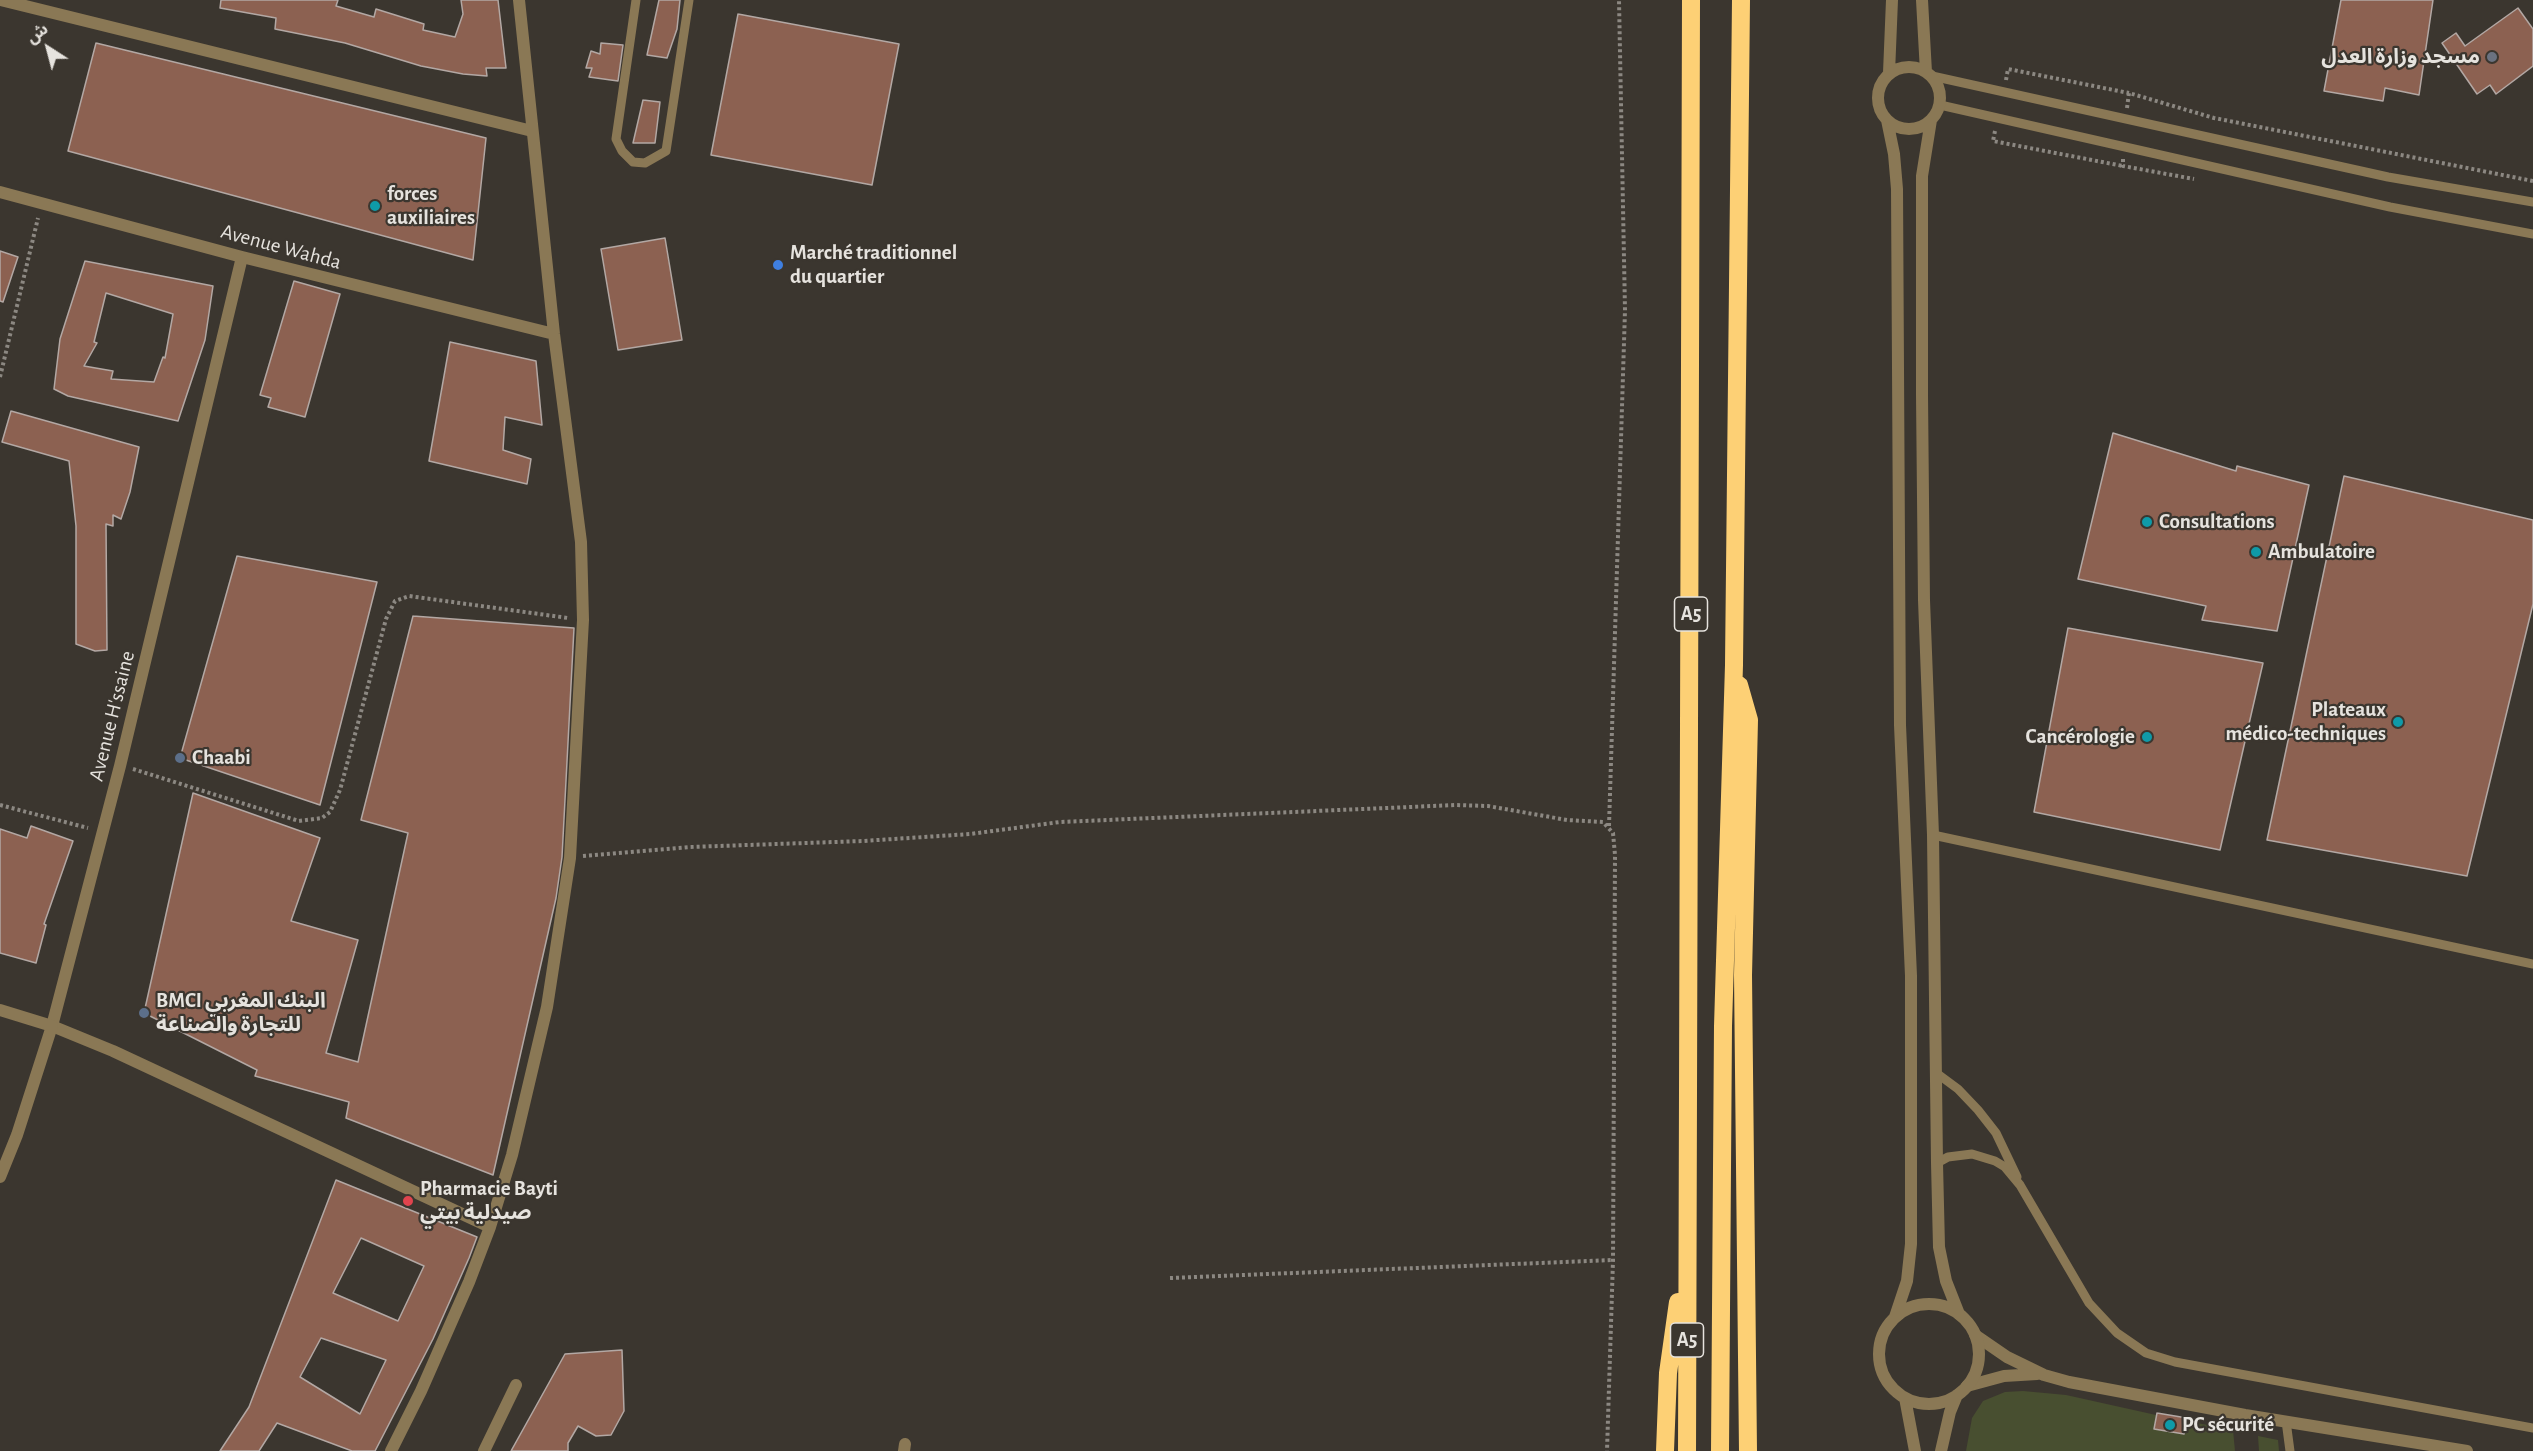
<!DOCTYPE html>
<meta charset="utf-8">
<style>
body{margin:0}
#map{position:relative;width:2533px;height:1451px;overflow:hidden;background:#3b362f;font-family:"Alegreya Sans","Noto Sans Arabic",sans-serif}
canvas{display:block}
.north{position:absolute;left:18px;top:18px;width:60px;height:60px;-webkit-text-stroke:4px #3b362f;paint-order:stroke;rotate:324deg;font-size:16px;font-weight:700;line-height:24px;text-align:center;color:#e6e3de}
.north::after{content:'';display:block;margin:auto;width:21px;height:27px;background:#e6e3de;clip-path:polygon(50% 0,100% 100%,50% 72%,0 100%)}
</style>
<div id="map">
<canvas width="2533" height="1451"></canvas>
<div class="north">ش</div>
</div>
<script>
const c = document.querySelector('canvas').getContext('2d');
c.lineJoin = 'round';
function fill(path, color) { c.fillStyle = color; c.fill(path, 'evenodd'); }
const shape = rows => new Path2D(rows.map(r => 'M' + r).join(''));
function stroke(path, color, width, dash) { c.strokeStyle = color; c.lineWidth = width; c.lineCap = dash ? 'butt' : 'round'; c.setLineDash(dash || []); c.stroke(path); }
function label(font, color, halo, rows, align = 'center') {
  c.font = font + ' "Alegreya Sans","Noto Sans Arabic",sans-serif'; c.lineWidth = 4.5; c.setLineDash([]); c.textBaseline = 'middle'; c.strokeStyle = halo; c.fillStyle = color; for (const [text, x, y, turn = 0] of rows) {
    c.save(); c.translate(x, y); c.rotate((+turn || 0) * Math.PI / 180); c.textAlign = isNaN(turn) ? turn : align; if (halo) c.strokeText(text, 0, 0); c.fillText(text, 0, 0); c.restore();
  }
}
fill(shape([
 [2023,1391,2066,1395,2156,1415,2154,1429,2184,1434,2187,1421,2233,1430,2235,1451,1966,1451,1972,1418,1983,1401,2005,1392],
 [2258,1436,2278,1440,2279,1451,2259,1451]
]), '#484f30');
const building = shape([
 [221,0,338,0,336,6,374,17,376,9,424,24,423,30,455,37,463,14,461,0,498,0,506,68,486,68,487,76,463,74,421,66,345,43,275,29,276,18,220,8,221,0],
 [659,0,680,0,677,29,667,58,647,55,659,0],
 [2341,0,2433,0,2419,95,2385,88,2383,101,2324,91,2341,0],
 [2518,8,2533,29,2533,66,2496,94,2490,85,2477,94,2442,43,2456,33,2465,46,2518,8],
 [738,14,899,44,872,185,711,155,738,14],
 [96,43,486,138,473,260,68,151,96,43],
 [601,43,623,45,618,81,589,77,592,68,586,68,591,51,600,54,601,43],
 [643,100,660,102,655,143,633,143,643,100],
 [665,238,682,340,618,350,601,249,665,238],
 [0,251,18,257,3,302,0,301,0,251],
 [85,261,213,286,205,340,178,421,68,396,54,389,60,339,85,261],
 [106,293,173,314,165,358,163,357,154,382,111,379,113,371,84,366,97,343,94,342,106,293],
 [294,281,340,294,305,417,268,407,271,398,260,395,294,281],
 [450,342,536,361,542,425,505,417,503,450,531,459,527,484,429,461,450,342],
 [11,411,139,447,130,492,121,519,113,515,113,526,106,524,107,650,95,651,76,644,76,526,69,461,2,442,11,411],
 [2113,433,2236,471,2237,466,2309,485,2277,631,2202,620,2206,606,2078,579,2113,433],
 [2344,476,2533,520,2533,604,2467,876,2267,840,2344,476],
 [237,556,377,582,320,805,180,758,237,556],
 [413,616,574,628,562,857,556,898,493,1175,346,1118,349,1102,255,1076,257,1070,144,1013,193,793,320,838,291,921,358,940,326,1053,358,1062,408,833,361,820,413,616],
 [2068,628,2263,663,2220,850,2034,812,2068,628],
 [31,826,73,841,44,924,46,925,36,963,0,953,0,829,27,838,31,826],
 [336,1180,477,1237,469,1258,433,1339,375,1451,352,1451,277,1423,259,1451,220,1451,249,1407,336,1180],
 [361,1238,424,1266,398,1321,333,1293,361,1238],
 [321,1338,386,1360,360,1414,300,1377,321,1338],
 [622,1350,624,1411,611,1435,596,1436,578,1426,568,1443,568,1451,511,1451,565,1354,622,1350],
 [2157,1413,2187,1418,2184,1434,2154,1429,2157,1413]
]);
fill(building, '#8c6151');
stroke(building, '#b3a8a4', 1.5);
stroke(shape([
 [2006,80,2008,69,2129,93],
 [2127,108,2129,93,2214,118,2533,181],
 [1995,131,1993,141,2123,166],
 [2123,159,2123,166,2194,179],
 [0,377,38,218],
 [133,769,299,821,322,818,330,812,340,790,386,619,395,601,409,596,568,618],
 [0,805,88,828],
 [1609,826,1625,310,1619,0],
 [583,856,690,847,863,841,970,834,1060,822,1456,805,1488,806,1567,820,1603,822,1613,833,1615,855,1613,1260,1607,1451],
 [1170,1278,1613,1260]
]), '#8c8882', 4, [3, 3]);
stroke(shape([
 [636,0,616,139,622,151,633,162,645,163,666,151,689,0],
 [1932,76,2388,177,2533,202],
 [1940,105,2390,207,2533,234],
 [1933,835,2533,964],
 [1935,1072,1958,1089,1978,1110,1996,1133,2017,1177],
 [1937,1163,1948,1157,1972,1154,1995,1161,2005,1167,2020,1185,2089,1303,2117,1333,2146,1353,2175,1362,2533,1428],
 [2286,1421,2290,1451]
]), '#8a7855', 9);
stroke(shape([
 [1,0,532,131],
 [0,192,242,257,554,334],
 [242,257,120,766,52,1026,113,1051,490,1227],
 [1975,1335,2007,1357,2044,1375,2069,1382,2245,1415,2467,1451],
 [1967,1386,2004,1376,2037,1374],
 [391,1451,421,1391,469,1282,490,1227,512,1155,547,1007,570,858,583,620,581,542,554,334,519,0],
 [484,1451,516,1385],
 [904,1451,905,1444]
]), '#8a7855', 12);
stroke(shape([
 [1922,0,1926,72],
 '1878 98a31 31 0 1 1 62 0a31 31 0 1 1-62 0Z',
 [1889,73,1892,0],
 [1887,120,1894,154,1897,189,1900,725,1911,976,1911,1244,1907,1281,1895,1317],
 [1931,120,1922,176,1922,395,1924,600,1933,835,1937,1163,1939,1247,1946,1281,1959,1314],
 [0,1010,52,1026,17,1135,0,1177],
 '1879 1354a50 50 0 1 1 100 0a50 50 0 1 1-100 0Z',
 [1905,1398,1915,1451],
 [1941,1451,1950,1412,1957,1395]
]), '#8a7855', 12);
stroke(shape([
 [1739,685,1749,720,1743,975,1748,1451],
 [1665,1451,1668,1373,1678,1302],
 [1687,1451,1691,0],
 [1720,1451,1723,1026,1734,665,1741,0]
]), '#fdd075', 18);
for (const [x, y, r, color] of [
 [2492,57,6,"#6b7280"],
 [375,206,6,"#0f9aa8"],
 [778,265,6,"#3f7fe0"],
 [2147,522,6,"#0f9aa8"],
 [2256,552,6,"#0f9aa8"],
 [2398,722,6,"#0f9aa8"],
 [2147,737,6,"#0f9aa8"],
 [180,758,6,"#5c6f8a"],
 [144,1013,6,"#5c6f8a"],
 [408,1201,6,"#e0444e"],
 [2170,1425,6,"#0f9aa8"]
]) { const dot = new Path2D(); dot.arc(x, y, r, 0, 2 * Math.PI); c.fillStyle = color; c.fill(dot); stroke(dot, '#3b362f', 2); }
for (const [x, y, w] of [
 [1691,614,33],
 [1687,1340,33]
]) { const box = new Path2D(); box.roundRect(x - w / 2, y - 17, w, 34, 4.5); c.fillStyle = '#3b362f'; c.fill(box); stroke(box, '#e6e3de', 1.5); }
label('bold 20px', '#e6e3de', null, [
 ["A5",1691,614],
 ["A5",1687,1340]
]);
label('bold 21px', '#e6e3de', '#3b362f', [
 ["مسجد وزارة العدل",2480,57,"right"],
 ["forces",387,194],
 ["auxiliaires",387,218],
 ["Marché traditionnel",790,253],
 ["du quartier",790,277],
 ["Consultations",2159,522],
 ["Ambulatoire",2268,552],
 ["Plateaux",2386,710,"right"],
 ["médico-techniques",2386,734,"right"],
 ["Cancérologie",2135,737,"right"],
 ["Chaabi",192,758],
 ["BMCI البنك المغربي",156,1001],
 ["للتجارة والصناعة",156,1025],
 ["Pharmacie Bayti",420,1189],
 ["صيدلية بيتي",420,1213],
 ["PC sécurité",2182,1425]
], 'left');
label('21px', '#e6e3de', '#3b362f', [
 ["Avenue Wahda",281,247,15],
 ["Avenue H'ssaine",112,716,-76]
]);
</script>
